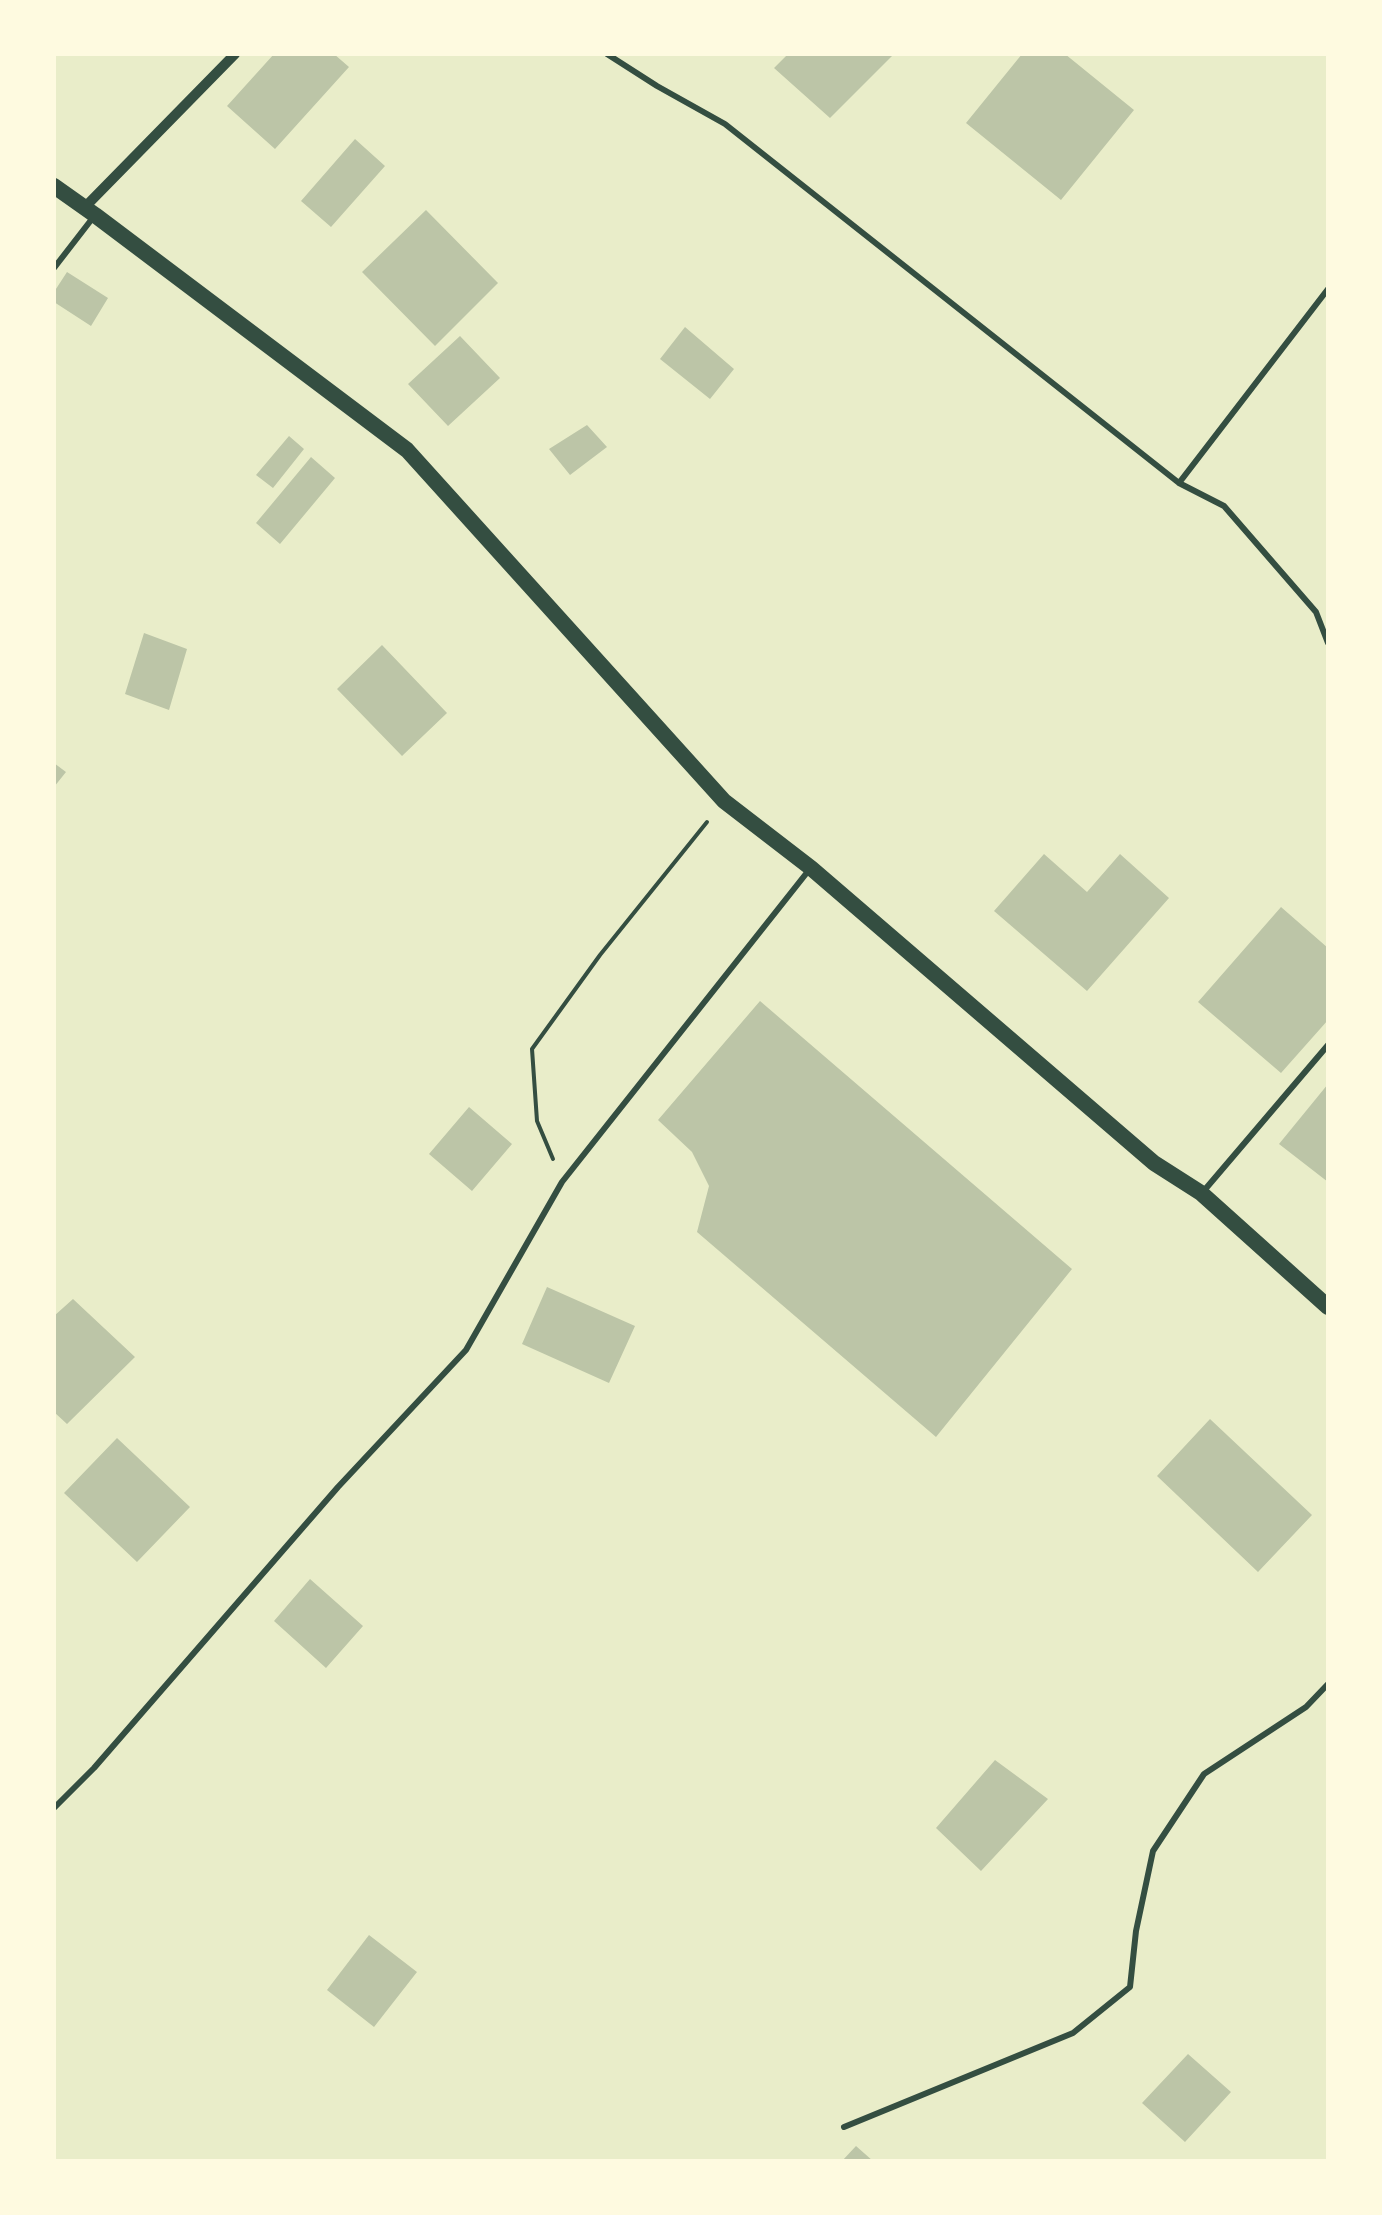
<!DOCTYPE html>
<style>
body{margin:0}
#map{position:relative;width:1382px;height:2215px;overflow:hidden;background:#e9edc9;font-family:Figtree,sans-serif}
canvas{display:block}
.frame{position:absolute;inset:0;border:56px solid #fefae0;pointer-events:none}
</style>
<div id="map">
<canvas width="1382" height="2215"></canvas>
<div class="frame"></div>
</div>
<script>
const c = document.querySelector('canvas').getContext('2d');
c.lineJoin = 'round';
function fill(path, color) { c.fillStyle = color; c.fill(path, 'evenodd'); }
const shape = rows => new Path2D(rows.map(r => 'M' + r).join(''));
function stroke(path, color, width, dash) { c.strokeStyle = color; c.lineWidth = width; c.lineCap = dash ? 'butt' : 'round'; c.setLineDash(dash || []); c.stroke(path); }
fill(shape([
 [274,54,334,54,349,67,275,149,227,106],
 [788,54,894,54,830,118,774,68],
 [1022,54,1065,54,1134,110,1061,200,966,123],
 [355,139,385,166,331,227,301,201],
 [426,210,498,283,435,346,362,272],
 [67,272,108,298,91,326,54,302,54,292],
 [685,327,734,369,710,399,660,359],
 [460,336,500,378,448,426,408,384],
 [587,425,607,447,570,475,549,449],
 [289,436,304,449,273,488,256,475],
 [311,457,335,478,280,544,256,523],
 [144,633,187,649,169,710,125,694],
 [382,645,447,713,402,756,337,689],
 [54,763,66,772,54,787],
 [1044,854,1087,892,1120,854,1169,898,1087,991,994,911],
 [1281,907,1328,948,1328,1020,1281,1073,1198,1002],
 [760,1001,1072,1269,936,1437,697,1232,709,1186,692,1152,658,1120],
 [1328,1084,1328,1182,1279,1144],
 [469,1107,512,1144,472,1191,429,1154],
 [547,1287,635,1326,609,1383,522,1344],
 [73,1299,135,1357,67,1424,54,1412,54,1316],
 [1210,1419,1312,1515,1258,1572,1157,1476],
 [117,1438,190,1507,137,1562,64,1493],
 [310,1579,363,1626,326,1668,274,1621],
 [995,1760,1048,1799,981,1871,936,1828],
 [369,1935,417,1972,374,2027,327,1990],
 [1188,2054,1231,2092,1185,2142,1142,2103],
 [856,2146,873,2161,842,2161]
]), '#bcc5a7');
stroke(shape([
 [553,1159,537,1121,532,1049,600,955,707,822]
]), '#344e41', 4);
stroke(shape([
 [607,54,657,86,725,124,1179,483,1224,506,1316,612,1328,643],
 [54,268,95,215],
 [1179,483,1328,289],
 [1202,1193,1328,1045],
 [54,1808,94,1768,338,1487,466,1350,562,1182,809,870],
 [844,2127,1073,2033,1130,1987,1136,1931,1153,1851,1204,1774,1306,1707,1328,1684]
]), '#344e41', 6);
stroke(shape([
 [85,207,235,54]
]), '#344e41', 10);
stroke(shape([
 [54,186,95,215,407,450,724,801,811,868,1154,1163,1201,1193,1328,1307]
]), '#344e41', 16);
</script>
